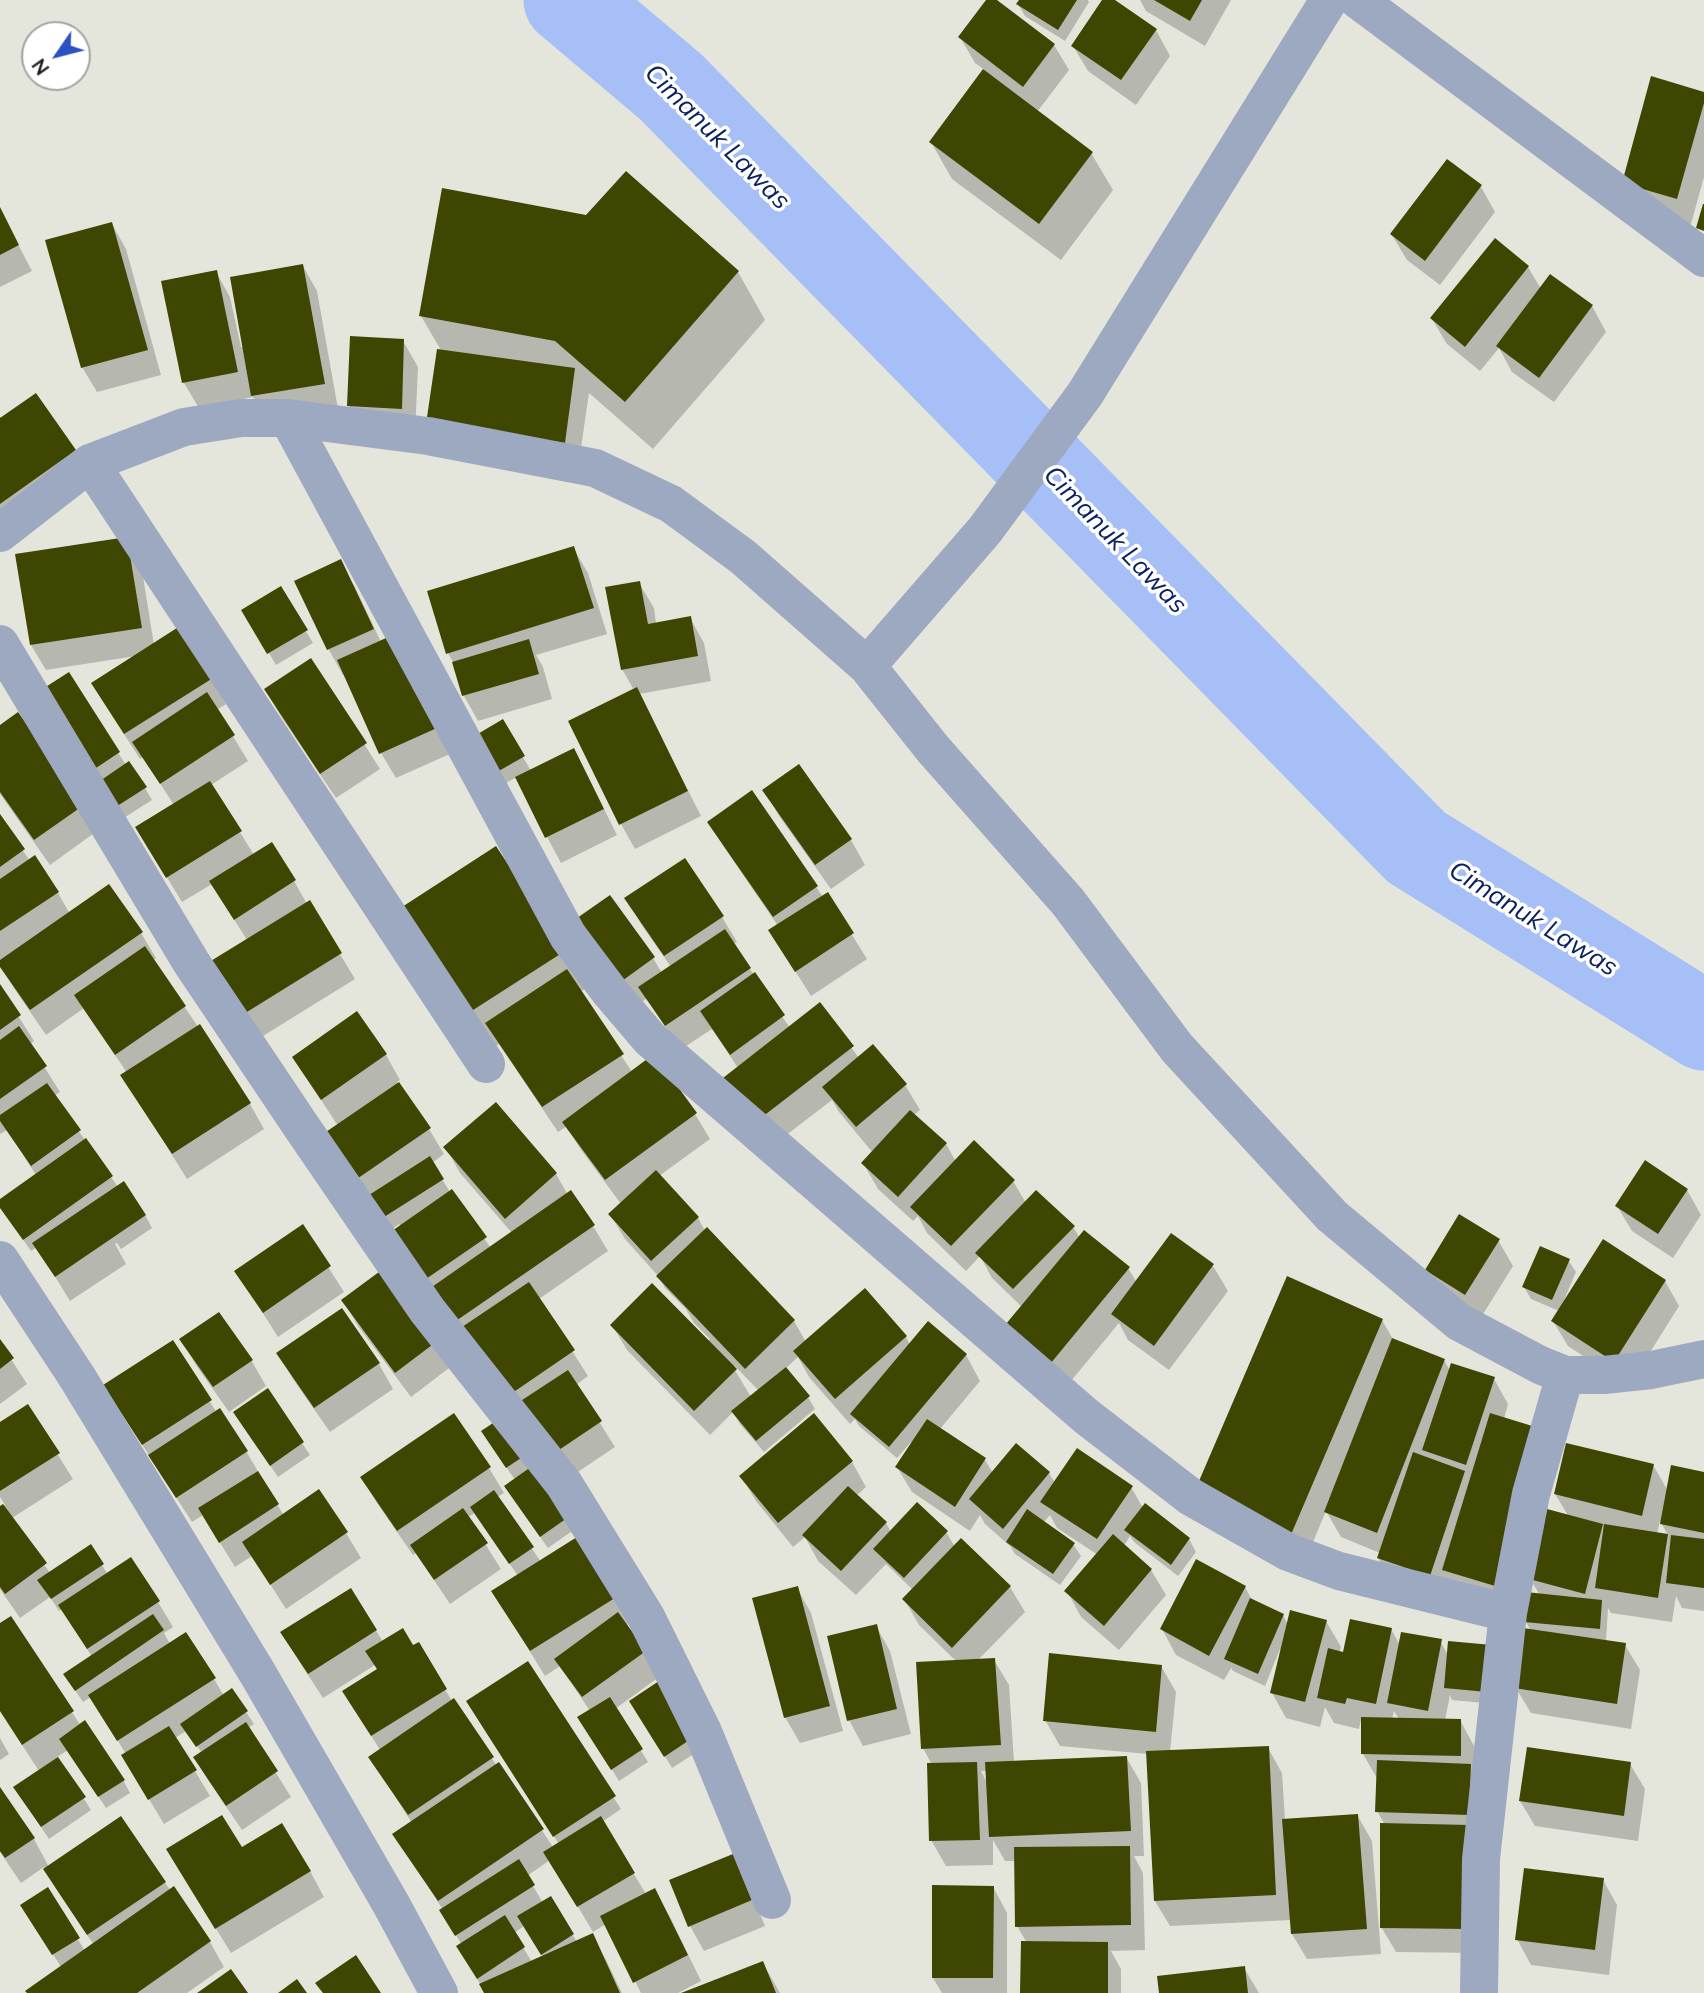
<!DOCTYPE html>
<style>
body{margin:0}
#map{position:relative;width:1704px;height:1993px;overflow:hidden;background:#e4e6db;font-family:Mulish,sans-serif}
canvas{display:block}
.north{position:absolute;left:21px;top:21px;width:70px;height:70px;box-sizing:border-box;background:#fff;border:2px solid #a4a4a3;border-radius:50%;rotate:235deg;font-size:19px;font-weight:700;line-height:28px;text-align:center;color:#1b1c18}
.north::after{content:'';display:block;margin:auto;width:24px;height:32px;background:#2b52c1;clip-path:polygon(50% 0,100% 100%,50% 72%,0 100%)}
</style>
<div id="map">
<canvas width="1704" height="1993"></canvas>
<div class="north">N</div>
</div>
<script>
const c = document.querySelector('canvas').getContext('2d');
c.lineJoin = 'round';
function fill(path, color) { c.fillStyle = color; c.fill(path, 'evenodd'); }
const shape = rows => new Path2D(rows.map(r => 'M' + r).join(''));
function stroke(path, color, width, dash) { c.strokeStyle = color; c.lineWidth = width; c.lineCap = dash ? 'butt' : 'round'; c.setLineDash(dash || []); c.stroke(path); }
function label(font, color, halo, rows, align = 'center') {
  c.font = font + ' Mulish,sans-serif'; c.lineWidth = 7; c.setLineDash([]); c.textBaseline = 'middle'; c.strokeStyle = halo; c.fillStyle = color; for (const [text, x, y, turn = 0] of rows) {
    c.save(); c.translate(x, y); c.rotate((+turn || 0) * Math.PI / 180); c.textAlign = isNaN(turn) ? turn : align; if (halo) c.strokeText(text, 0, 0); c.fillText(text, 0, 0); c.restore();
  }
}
fill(shape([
 [988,0,994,0,1054,45,1069,70,1037,112,1091,153,1113,190,1061,260,952,179,931,142,985,70,975,63,960,37],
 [1021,0,1088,0,1089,2,1065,41,1025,16,1018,4],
 [1104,0,1112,0,1156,30,1170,56,1136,105,1088,71,1073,46],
 [1140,0,1231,0,1205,46,1146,11],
 [1704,93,1704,177,1691,224,1638,209,1623,183],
 [1481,187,1495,212,1440,285,1407,260,1392,235],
 [0,210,32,271,0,287],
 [112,224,126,249,161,375,97,392,82,367],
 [1495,241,1528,267,1541,289,1592,306,1606,332,1554,402,1512,372,1499,348,1480,371,1447,344,1432,319],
 [303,266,317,291,338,409,267,421,253,397,199,408,184,383,216,272,230,297,241,347,244,347],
 [738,272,765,320,653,449,589,393,578,468,442,352,421,316],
 [403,341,418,367,415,434,364,431,349,405],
 [0,417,75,451,0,539],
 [126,539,141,564,154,645,180,629,226,704,217,710,248,761,211,785,254,855,294,881,307,904,309,903,355,979,250,1044,218,992,247,940,212,884,182,902,152,853,174,805,143,757,140,759,108,709,136,656,46,670,31,645],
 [573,548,588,573,607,634,536,655,543,667,552,699,478,721,464,696,455,665,448,653],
 [340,562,355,587,381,642,450,754,396,778,381,753,345,675,343,675,329,650,297,582],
 [639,583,654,608,656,624,690,618,704,643,711,681,639,694,701,816,635,849,621,824,634,690,622,669],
 [280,588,313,643,276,665,244,610],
 [311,660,380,769,336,798,280,715,266,690],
 [68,675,126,765,145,788,152,800,119,821,103,797],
 [502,721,531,771,573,750,587,775,617,835,561,863,547,837,517,777,506,783,478,735],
 [0,727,97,831,50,865,0,794],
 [799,767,851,840,865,865,831,889,779,816,765,791],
 [752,793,823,897,827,895,867,959,811,996,770,931,778,926,724,847,709,822],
 [0,817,30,861,58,893,70,914,141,933,156,958,153,960,250,1104,264,1129,187,1179,123,1076,127,1073,84,1008,46,1035,14,988,0,964],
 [496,848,585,989,580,992,632,1072,695,1114,710,1139,659,1176,698,1218,705,1231,727,1250,794,1321,806,1342,865,1291,906,1337,910,1345,966,1355,980,1381,940,1429,985,1460,993,1473,1049,1473,1055,1483,1131,1487,1143,1508,1145,1505,1189,1539,1196,1552,1178,1576,1134,1542,1130,1536,1124,1546,1151,1570,1166,1595,1119,1650,1081,1617,1067,1591,1098,1555,1057,1528,1050,1515,1043,1523,1073,1544,1081,1556,1060,1585,1015,1554,1010,1546,985,1524,980,1515,970,1531,912,1492,897,1467,913,1443,911,1442,897,1458,859,1426,855,1419,850,1424,809,1377,798,1357,786,1368,808,1397,815,1409,764,1452,740,1424,733,1412,710,1435,627,1350,612,1325,707,1342,710,1339,694,1323,686,1309,665,1288,659,1277,625,1239,610,1214,621,1204,579,1147,567,1126,558,1132,499,1044,493,1048,426,944],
 [735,1366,759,1391,751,1397,733,1367],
 [627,898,722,917,737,942,733,944,790,1028,820,1005,859,1058,905,1085,920,1110,914,1115,946,1144,956,1162,1013,1181,1026,1203,1073,1227,1080,1238,1128,1268,1137,1283,1172,1236,1213,1266,1228,1291,1169,1370,1128,1340,1119,1323,1061,1393,1022,1307,992,1278,980,1256,966,1271,927,1233,918,1216,913,1221,878,1189,863,1163,873,1153,839,1112,832,1100,772,1146,738,1068,712,1029,680,1050,647,998,631,1010,587,948,653,958,662,973,671,967,641,924],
 [0,987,34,1041,30,1044,60,1092,54,1096,118,1187,145,1215,152,1228,121,1249,117,1243,115,1244,126,1264,70,1301,37,1247,31,1251,0,1207,0,1201,36,1175,7,1130,0,1134],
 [386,1055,400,1080,397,1082,429,1129,444,1154,432,1163,450,1192,491,1248,512,1233,460,1173,446,1148,496,1104,556,1174,568,1195,593,1226,608,1251,539,1299,588,1376,576,1385,615,1447,566,1480,446,1314,399,1224,392,1229,367,1207,338,1126,294,1058],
 [1687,1190,1701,1215,1673,1258,1632,1231,1617,1206],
 [303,1227,344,1292,278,1337,236,1271],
 [1498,1240,1513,1266,1480,1319,1427,1270],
 [1568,1260,1576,1272,1564,1300,1566,1301,1665,1281,1679,1306,1629,1386,1568,1346,1553,1321,1559,1311,1531,1299,1524,1287],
 [383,1272,449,1368,411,1397,358,1326,343,1300],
 [342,1310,379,1364,393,1389,330,1432,293,1379,279,1354],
 [1382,1320,1394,1341,1444,1360,1450,1371,1494,1379,1508,1404,1504,1419,1509,1610,1393,1583,1378,1558,1380,1553,1341,1537,1326,1511,1305,1561,1210,1520],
 [182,1340,251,1360,266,1386,229,1412,196,1365],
 [0,1342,27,1384,0,1404],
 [172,1342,217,1413,246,1451,284,1516,346,1533,361,1558,286,1609,252,1556,235,1567,203,1515,192,1522,120,1410],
 [267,1391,310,1455,278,1477,242,1424],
 [27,1406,73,1479,12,1518,50,1573,102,1565,108,1575,158,1602,173,1627,164,1633,170,1644,214,1679,224,1696,232,1691,254,1724,248,1728,291,1797,242,1830,210,1783,195,1758,202,1753,186,1731,175,1738,210,1796,164,1824,138,1781,126,1754,91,1697,83,1702,73,1687,92,1657,62,1609,59,1611,50,1597,20,1618,0,1589,0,1509,5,1505,0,1497,0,1424],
 [505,1418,575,1529,548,1548,513,1498,515,1480,491,1444],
 [852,1462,866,1487,856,1496,886,1523,891,1532,946,1532,955,1547,1010,1587,1025,1612,978,1660,994,1660,1009,1685,1014,1762,1126,1757,1141,1783,1144,1856,1134,1856,1143,1873,1145,1950,1111,1951,1121,1969,1121,1993,1022,1993,1027,1943,1017,1926,1016,1861,1005,1861,993,1840,993,1865,946,1866,931,1840,932,1765,923,1748,957,1662,919,1625,904,1599,913,1590,886,1564,856,1595,818,1561,805,1537,793,1547,756,1501,741,1476],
 [981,1771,987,1771,987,1783],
 [1653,1465,1668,1491,1704,1474,1704,1611,1682,1608,1676,1596,1672,1622,1611,1613,1608,1608,1606,1642,1625,1645,1640,1670,1631,1729,1531,1713,1516,1688,1531,1631,1526,1622,1540,1595,1530,1579,1569,1517,1555,1494],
 [1660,1521,1668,1535,1657,1534],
 [489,1468,504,1493,497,1497,541,1562,577,1540,628,1624,626,1626,659,1677,615,1709,648,1762,619,1781,587,1729,590,1711,560,1666,545,1676,508,1616,518,1576,475,1513,468,1517,501,1569,450,1604,416,1553,413,1555,377,1503,362,1477],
 [1245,1587,1253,1602,1283,1615,1288,1625,1326,1621,1341,1647,1339,1653,1345,1654,1391,1629,1400,1645,1440,1641,1448,1655,1494,1704,1452,1700,1450,1695,1445,1720,1460,1720,1474,1746,1482,1953,1396,1952,1380,1925,1381,1925,1385,1825,1377,1811,1378,1780,1363,1754,1361,1719,1359,1729,1334,1723,1325,1707,1320,1727,1286,1718,1272,1693,1282,1650,1280,1649,1265,1686,1233,1671,1231,1668,1224,1680,1176,1655,1162,1629],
 [1394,1711,1399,1719,1392,1719],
 [797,1588,811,1613,843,1731,800,1743,785,1717],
 [351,1590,383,1642,413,1647,418,1645,452,1701,497,1766,499,1765,553,1847,559,1844,483,1727,528,1664,621,1809,602,1822,646,1894,654,1890,669,1915,701,1981,678,1993,641,1993,606,1924,593,1932,550,1860,527,1876,543,1903,550,1899,577,1942,592,1935,606,1960,622,1993,485,1993,466,1959,462,1945,441,1911,443,1910,395,1834,412,1823,370,1757,380,1750,359,1716,378,1671,375,1665,323,1698,297,1658],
 [524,1926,543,1957,532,1962,514,1933],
 [11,1619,81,1726,123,1780,130,1793,106,1808,68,1750,57,1757,91,1810,49,1839,23,1800,39,1771,0,1711,0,1626],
 [876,1626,890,1651,911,1734,863,1746,849,1720],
 [1161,1666,1176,1692,1170,1752,1268,1748,1282,1773,1285,1820,1357,1815,1372,1841,1381,1954,1307,1959,1292,1934,1291,1920,1170,1926,1155,1901,1148,1754,1060,1746,1045,1720],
 [631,1701,700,1750,672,1768],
 [0,1738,9,1754,0,1760],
 [1630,1764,1645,1789,1638,1841,1535,1826,1520,1801],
 [0,1790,34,1839,49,1867,165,1883,210,1942,224,1967,187,1993,28,1993,61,1967,30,1918,48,1890,85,1951,94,1945,60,1895,44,1867,21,1883,0,1852],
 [241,1849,310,1871,324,1897,231,1953,183,1875],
 [1603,1880,1617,1905,1609,1975,1531,1965,1517,1939],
 [672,1881,746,1881,765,1926,704,1951,690,1926],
 [993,1887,1007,1913,1007,1993,942,1993,933,1978],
 [763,1963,780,1993,685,1993],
 [1244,1968,1259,1993,1160,1993]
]), '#0003');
stroke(shape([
 [568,0,671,87,1416,847,1704,1026]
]), '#a6bff7', 89);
fill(shape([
 [986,0,997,0,1055,44,1023,87,958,37],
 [1019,0,1077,0,1058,30,1016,4],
 [1102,0,1115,0,1157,29,1121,80,1071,46],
 [1154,0,1202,0,1190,21],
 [983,69,1093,152,1039,224,929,142],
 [1651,76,1704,92,1704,103,1677,199,1622,183],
 [1447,159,1482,185,1425,261,1390,234],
 [626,171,739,271,625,402,555,341,419,316,442,188,586,215],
 [1703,204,1704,204,1704,231,1696,228],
 [0,207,19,245,0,255],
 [112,222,148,350,81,368,45,240],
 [1495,238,1529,266,1465,347,1430,318],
 [303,264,325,384,251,396,230,277],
 [217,270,238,372,182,383,161,281],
 [1550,274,1593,305,1539,378,1496,346],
 [350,336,404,339,402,409,347,406],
 [437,349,575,368,565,443,426,424],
 [36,393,76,450,0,504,0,418],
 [127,537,142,628,30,645,15,554],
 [574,546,594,608,446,654,427,591],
 [341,559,374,629,327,650,294,581],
 [640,581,648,624,691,616,698,656,621,670,605,587],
 [281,586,308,630,267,654,241,610],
 [180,626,213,678,124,734,91,683],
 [395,634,437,728,379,754,337,660],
 [529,639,539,674,462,696,452,662],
 [311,658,367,743,320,774,264,689],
 [69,672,120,752,93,770,41,690],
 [637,687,688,791,619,825,568,721],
 [207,692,235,735,160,784,132,742],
 [18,712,84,805,34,840,0,792,0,725],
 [503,719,525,756,497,772,476,735],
 [574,748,604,809,545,838,515,777],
 [129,761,147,787,111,810,94,785],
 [799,764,852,839,815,865,762,790],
 [210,781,242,831,166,878,135,827],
 [752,790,818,886,773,917,707,822],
 [0,814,25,849,0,867],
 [272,842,296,880,234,920,209,881],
 [496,846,565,951,470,1012,402,907],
 [35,855,59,892,0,931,0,879],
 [685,858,724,916,664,956,624,898],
 [109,884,143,932,30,1010,0,967,0,960],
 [828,892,854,933,795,972,768,930],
 [610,895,655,957,615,986,570,923],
 [310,900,342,953,234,1020,201,967],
 [725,929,751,968,665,1026,638,987],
 [145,946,186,1006,115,1055,74,995],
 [567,969,624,1054,542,1107,485,1023],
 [755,972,785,1015,730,1055,700,1011],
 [0,984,21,1015,0,1030],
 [820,1002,854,1046,757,1121,723,1078],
 [357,1011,387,1054,321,1100,292,1057],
 [200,1024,251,1103,172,1154,120,1075],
 [19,1026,47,1066,0,1099,0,1040],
 [873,1044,907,1084,856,1127,822,1087],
 [654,1054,697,1113,605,1180,562,1122],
 [399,1082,431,1128,351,1183,320,1136],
 [47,1083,81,1130,31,1166,0,1121,0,1115],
 [496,1102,557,1173,505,1219,443,1147],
 [910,1110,947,1143,898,1197,861,1163],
 [86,1138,113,1176,23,1240,0,1208,0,1199],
 [974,1140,1015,1180,951,1246,910,1207],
 [430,1156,444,1179,384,1217,369,1195],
 [1645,1160,1688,1189,1658,1234,1615,1206],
 [656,1170,699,1217,651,1261,608,1214],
 [124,1181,146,1215,55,1277,32,1243],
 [452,1189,487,1237,423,1281,389,1233],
 [571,1190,595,1225,453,1323,429,1289],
 [1036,1190,1075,1226,1013,1289,975,1253],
 [1459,1214,1500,1239,1465,1295,1425,1270],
 [303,1224,331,1266,263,1313,234,1271],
 [707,1227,795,1320,745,1369,656,1276],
 [1084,1230,1130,1267,1046,1369,1001,1330],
 [1171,1233,1214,1264,1154,1346,1111,1314],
 [1603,1239,1666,1280,1614,1362,1551,1321],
 [1540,1246,1570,1259,1552,1300,1522,1287],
 [383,1269,436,1342,395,1373,341,1300],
 [1287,1276,1383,1319,1290,1537,1193,1495],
 [529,1282,575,1350,505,1398,459,1329],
 [652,1283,737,1369,694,1411,610,1325],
 [865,1288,907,1336,835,1399,793,1351],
 [342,1308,380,1363,314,1408,276,1353],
 [219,1312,253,1360,213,1387,179,1339],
 [928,1321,967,1354,889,1447,850,1414],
 [1392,1338,1445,1359,1377,1533,1324,1512],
 [0,1339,14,1358,0,1369],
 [173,1340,212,1400,142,1445,103,1385],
 [1451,1363,1495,1377,1466,1465,1422,1450],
 [786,1367,810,1396,756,1441,731,1411],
 [568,1370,602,1421,550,1456,516,1404],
 [268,1388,304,1442,270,1466,233,1412],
 [28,1404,60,1453,0,1491,0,1422],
 [220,1408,248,1451,176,1498,148,1455],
 [454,1413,491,1467,397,1531,360,1477],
 [814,1413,853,1461,778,1523,739,1476],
 [1490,1413,1542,1429,1495,1586,1442,1570],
 [505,1415,530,1452,506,1468,481,1431],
 [927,1419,986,1458,955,1507,895,1467],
 [1016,1443,1050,1472,1003,1529,969,1499],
 [1566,1443,1654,1464,1642,1516,1554,1494],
 [1077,1448,1133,1486,1097,1539,1040,1502],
 [1413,1452,1465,1471,1430,1576,1377,1558],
 [535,1464,570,1516,540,1537,504,1486],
 [1671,1465,1704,1472,1704,1533,1660,1524],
 [258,1471,279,1504,219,1543,198,1508],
 [848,1486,887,1522,841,1571,802,1535],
 [319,1489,348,1532,270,1585,242,1542],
 [494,1490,534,1547,509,1564,470,1507],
 [917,1502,948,1531,904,1578,873,1549],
 [1145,1503,1190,1538,1171,1565,1124,1530],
 [3,1504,47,1563,5,1594,0,1587,0,1506],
 [463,1508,488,1543,434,1580,410,1545],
 [1027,1509,1075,1543,1053,1574,1006,1542],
 [1547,1509,1603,1524,1585,1594,1529,1579],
 [1604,1524,1668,1534,1658,1598,1595,1588],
 [1113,1534,1152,1569,1104,1626,1064,1591],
 [1671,1535,1704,1539,1704,1588,1666,1583],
 [577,1537,615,1598,530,1651,491,1591],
 [961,1538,1011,1586,952,1648,902,1599],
 [91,1544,104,1564,51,1599,37,1580],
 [131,1557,160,1601,87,1649,58,1605],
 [1196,1559,1246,1586,1209,1656,1160,1629],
 [798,1586,830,1706,784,1718,752,1598],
 [351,1588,377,1630,308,1674,280,1632],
 [1526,1592,1602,1600,1600,1629,1524,1622],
 [1250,1598,1284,1614,1258,1674,1224,1659],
 [1290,1610,1327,1620,1305,1702,1270,1693],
 [618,1612,646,1651,582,1697,554,1659],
 [153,1614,164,1630,75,1691,63,1674],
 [11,1616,74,1711,22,1745,0,1711,0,1623],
 [1350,1619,1392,1628,1376,1704,1347,1698,1345,1704,1317,1698,1328,1648,1343,1652],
 [877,1624,897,1709,847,1721,827,1636],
 [403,1628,413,1645,419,1642,447,1689,371,1736,342,1691,377,1669,365,1651],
 [1523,1628,1626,1643,1617,1704,1514,1688],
 [186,1632,216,1678,117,1741,88,1695],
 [1401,1632,1442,1639,1428,1711,1387,1703],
 [1448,1641,1492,1645,1487,1692,1444,1688],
 [1049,1653,1162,1665,1156,1732,1043,1721],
 [995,1658,1001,1745,921,1749,916,1662],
 [528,1661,616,1796,553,1837,466,1701],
 [659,1681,694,1737,664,1757,629,1701],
 [232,1688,248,1711,196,1747,180,1724],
 [610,1697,643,1749,611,1770,577,1717],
 [454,1698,494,1757,408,1815,368,1757],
 [1361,1717,1461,1719,1461,1756,1361,1754],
 [85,1720,125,1780,98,1797,59,1739],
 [246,1722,278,1771,226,1806,193,1757],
 [169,1726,197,1770,148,1800,121,1755],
 [1269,1746,1276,1895,1154,1901,1146,1751],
 [1527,1747,1631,1762,1624,1816,1519,1801],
 [1127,1756,1131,1831,989,1837,985,1762],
 [58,1757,86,1797,41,1827,13,1787],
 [1377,1760,1471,1764,1469,1815,1375,1812],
 [499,1762,544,1829,438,1901,392,1834],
 [977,1762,980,1840,929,1841,927,1763],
 [0,1787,35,1838,5,1858,0,1851],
 [1358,1814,1367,1929,1291,1934,1282,1819],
 [222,1815,242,1847,282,1823,311,1871,215,1929,166,1849],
 [121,1816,166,1882,87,1935,43,1869],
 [601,1816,635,1873,577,1907,543,1852],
 [1380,1823,1470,1825,1469,1929,1380,1928],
 [1130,1846,1131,1925,1015,1927,1014,1847],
 [733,1854,752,1900,688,1927,669,1880],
 [519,1859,535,1885,455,1936,439,1910],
 [1524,1868,1604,1878,1595,1950,1515,1940],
 [932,1885,994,1886,993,1978,932,1978],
 [174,1886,211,1941,137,1993,27,1993,25,1991],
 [48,1887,80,1938,52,1955,20,1905],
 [655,1888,688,1955,633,1983,600,1916],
 [551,1896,574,1934,541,1955,517,1916],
 [505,1915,525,1947,477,1979,456,1946],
 [593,1933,620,1993,484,1993,479,1984],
 [1021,1941,1108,1942,1108,1993,1020,1993],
 [356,1955,381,1993,323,1993,315,1983],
 [763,1961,776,1993,681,1993],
 [1245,1966,1248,1993,1159,1993,1157,1976],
 [231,1969,248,1993,197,1993],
 [297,1979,307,1993,278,1993]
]), '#3f4602');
stroke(shape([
 [1358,0,1704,258],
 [288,418,568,936,610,992,650,1039,1087,1417,1191,1497,1288,1552,1339,1571,1508,1613],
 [90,463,486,1064],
 [0,533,90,463,184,427,241,418,288,418,428,436,595,468,671,504,743,557,867,666,933,749,1068,902,1177,1048,1332,1216,1459,1322,1540,1365,1565,1375,1604,1375,1651,1370,1704,1359],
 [0,644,191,962,301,1126,427,1310,564,1484,646,1617,703,1732,772,1900],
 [867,666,985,530,1085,394,1329,0],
 [0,1260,77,1377,258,1674,391,1904,439,1993],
 [1479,1993,1481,1859,1508,1613,1531,1494,1565,1375]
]), '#9da8c1', 38);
label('italic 26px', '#0d2261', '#fff', [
 ["Cimanuk Lawas",717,137,45],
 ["Cimanuk Lawas",1115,540,46],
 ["Cimanuk Lawas",1533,919,32]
]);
</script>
